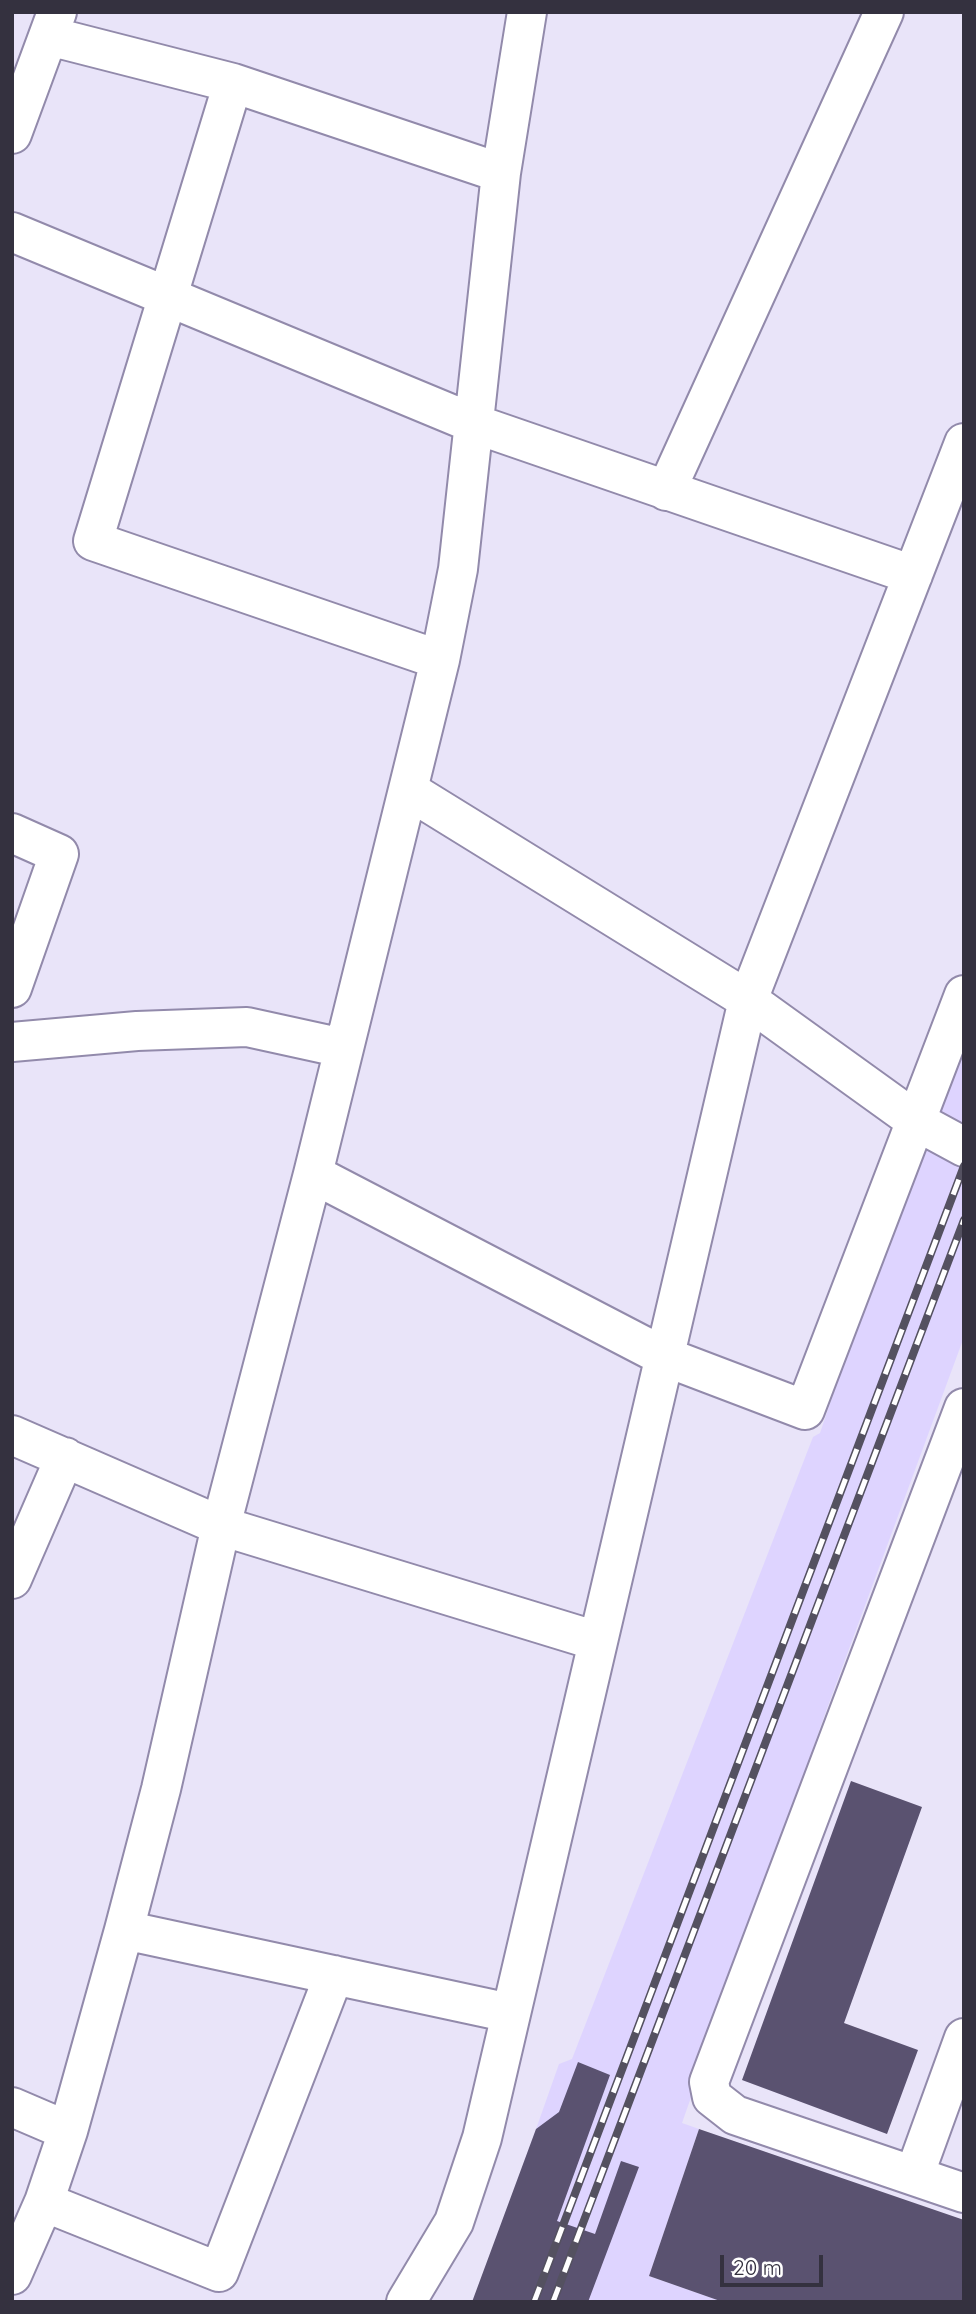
<!DOCTYPE html>
<style>
body{margin:0}
#map{position:relative;width:976px;height:2314px;overflow:hidden;background:#e9e4f9;font-family:Quicksand,sans-serif}
canvas{display:block}
.frame{position:absolute;inset:0;border:14px solid #34313f;pointer-events:none}
.scale{position:absolute;left:720px;top:2255px;width:103px;height:32px;box-sizing:border-box;border:4px solid #34313f;border-top:0;padding-left:9px;font-size:21px;line-height:24px;white-space:nowrap;color:#34313f;-webkit-text-stroke:5px #fff;paint-order:stroke}
</style>
<div id="map">
<canvas width="976" height="2314"></canvas>
<div class="frame"></div>
<div class="scale">20 m</div>
</div>
<script>
const c = document.querySelector('canvas').getContext('2d');
c.lineJoin = 'round';
function fill(path, color) { c.fillStyle = color; c.fill(path, 'evenodd'); }
const shape = rows => new Path2D(rows.map(r => 'M' + r).join(''));
function stroke(path, color, width, dash) { c.strokeStyle = color; c.lineWidth = width; c.lineCap = dash ? 'butt' : 'round'; c.setLineDash(dash || []); c.stroke(path); }
fill(shape([
 [964,1022,964,1136,928,1118],
 [921,1136,964,1159,964,1337,825,1714,682,2123,699,2129,649,2276,723,2302,475,2302,559,2064,572,2059,813,1437,820,1433]
]), '#ded4ff');
fill(shape([
 [851,1781,922,1807,844,2023,918,2050,887,2134,742,2080],
 [578,2062,610,2075,557,2221,595,2234,621,2161,639,2167,588,2302,472,2302,536,2129,559,2112],
 [699,2129,964,2220,964,2302,723,2302,649,2276]
]), '#5a5270');
const minor = shape([
 [49,36,233,83],
 [12,134,57,12],
 [12,232,475,424,913,575],
 [666,491,884,12],
 [440,660,93,541,233,83,501,173],
 [408,790,748,1000,916,1121,964,1147],
 [12,833,59,854,12,988],
 [12,1042,137,1031,247,1027,343,1048],
 [313,1174,663,1356,805,1410,964,995],
 [964,1408,709,2082,712,2097,735,2115,964,2193],
 [12,1435,221,1526,597,1641],
 [12,1579,65,1457],
 [124,1930,510,2013],
 [12,2107,68,2131],
 [914,2176,964,2038],
 [44,2202,219,2272,334,1975],
 [12,2275,44,2202,68,2131,124,1930,161,1789,221,1526,313,1174,440,660,458,569,501,173,527,12],
 [406,2302,454,2222,482,2138,748,1000,964,443]
]);
stroke(minor, '#928aab', 42);
stroke(minor, '#fff', 38);
const rail = shape([
 [534,2302,964,1166],
 [553,2302,964,1220]
]);
stroke(rail, '#545160', 8);
stroke(rail, '#fff', 5, [16]);
</script>
